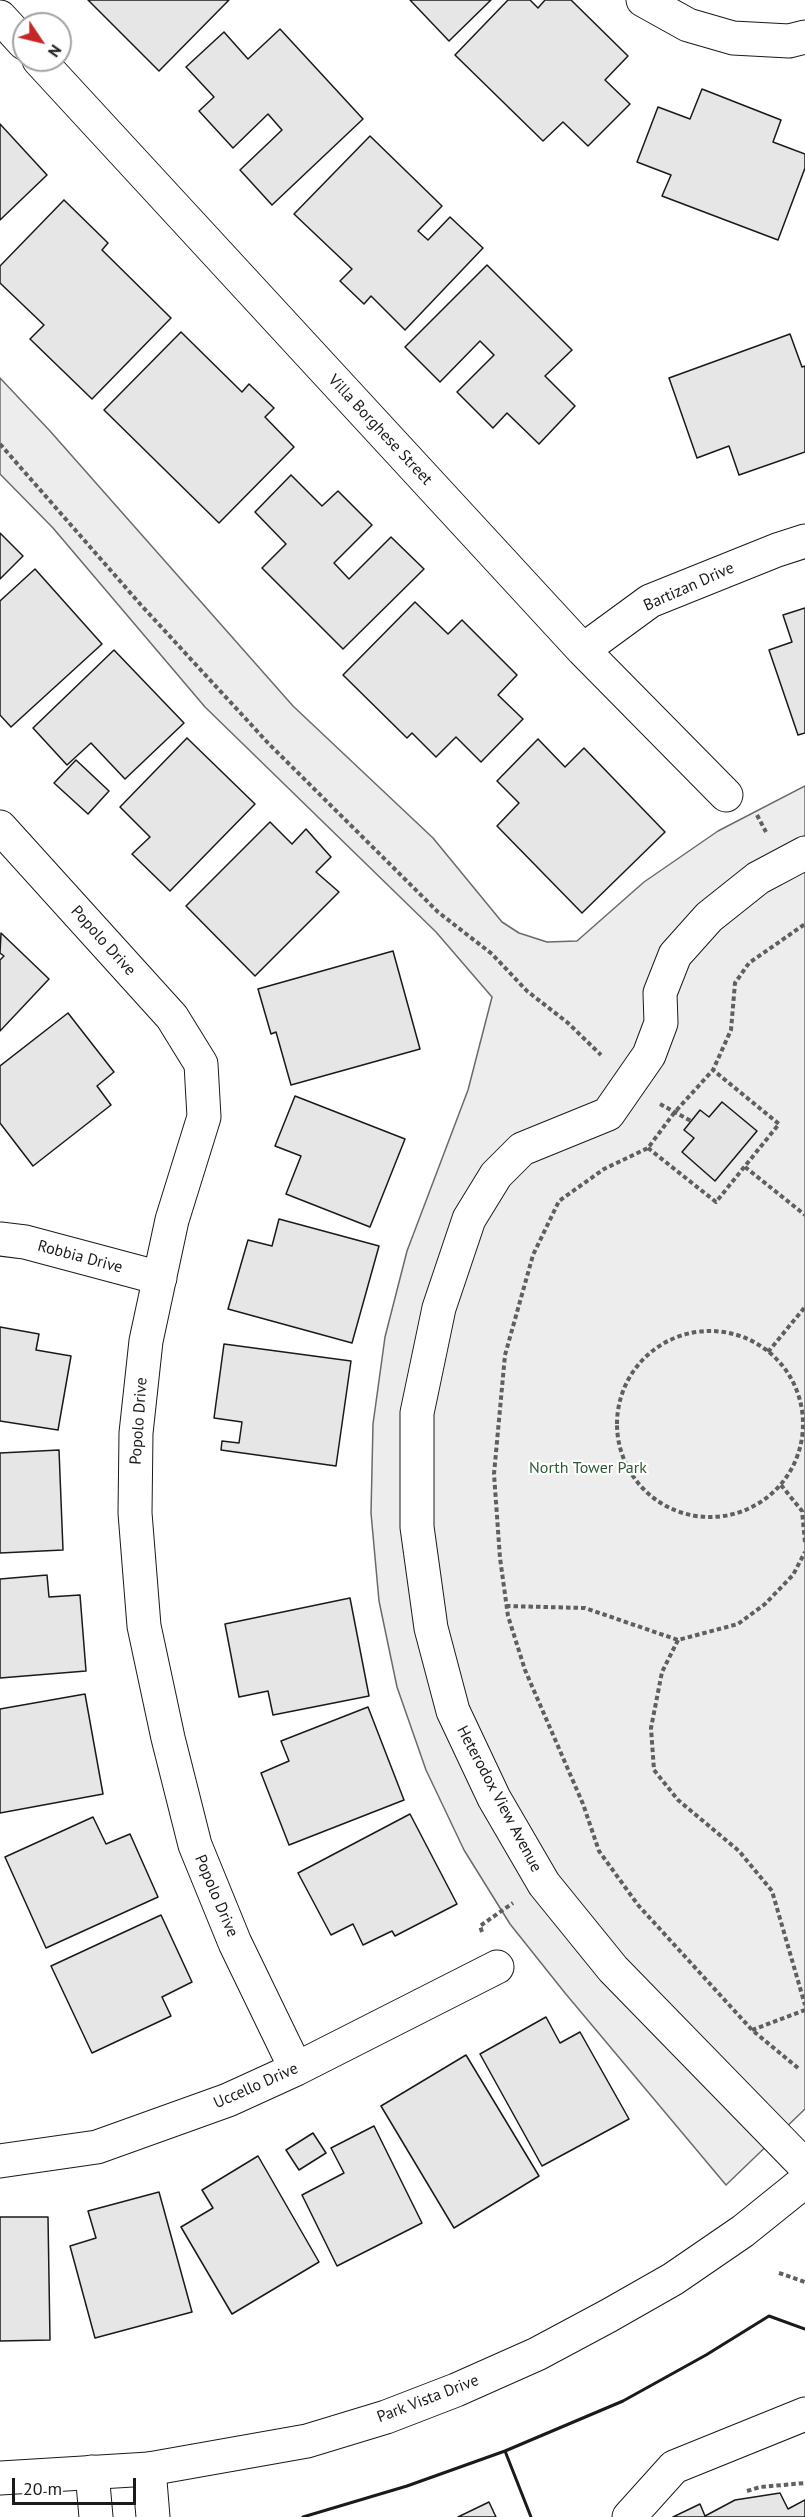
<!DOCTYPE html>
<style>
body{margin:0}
#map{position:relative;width:805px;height:2517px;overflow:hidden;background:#fff;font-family:"PT Sans",sans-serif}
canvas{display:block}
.north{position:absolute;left:12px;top:12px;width:60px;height:60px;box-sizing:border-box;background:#fff;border:2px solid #a3a3a3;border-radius:50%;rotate:125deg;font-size:16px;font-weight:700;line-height:24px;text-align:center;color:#1a1a1a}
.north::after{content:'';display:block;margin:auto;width:21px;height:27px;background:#c62828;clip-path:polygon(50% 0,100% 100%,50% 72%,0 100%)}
.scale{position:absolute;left:12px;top:2478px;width:124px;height:27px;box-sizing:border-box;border:3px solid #1a1a1a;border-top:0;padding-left:8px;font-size:18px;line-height:21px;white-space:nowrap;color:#1a1a1a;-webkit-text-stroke:4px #fff;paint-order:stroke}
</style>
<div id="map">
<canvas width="805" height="2517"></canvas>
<div class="north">N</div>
<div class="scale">20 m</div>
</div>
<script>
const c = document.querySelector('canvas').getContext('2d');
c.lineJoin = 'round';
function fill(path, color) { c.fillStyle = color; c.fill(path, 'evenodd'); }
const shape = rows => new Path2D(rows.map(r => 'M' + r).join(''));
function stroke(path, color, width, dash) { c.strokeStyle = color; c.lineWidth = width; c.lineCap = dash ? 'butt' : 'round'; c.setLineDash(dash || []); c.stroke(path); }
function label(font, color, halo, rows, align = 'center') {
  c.font = font + ' "PT Sans",sans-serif'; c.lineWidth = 4.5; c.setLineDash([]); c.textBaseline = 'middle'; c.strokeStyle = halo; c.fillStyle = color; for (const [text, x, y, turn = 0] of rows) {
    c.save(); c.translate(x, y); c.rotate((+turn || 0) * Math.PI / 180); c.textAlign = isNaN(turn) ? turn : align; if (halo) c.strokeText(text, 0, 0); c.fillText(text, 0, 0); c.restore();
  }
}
const built = shape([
 [0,378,50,431,293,706,433,838,502,922,519,933,547,942,577,941,644,882,718,831,805,786,805,2109,726,2185,565,1993,510,1924,464,1850,426,1770,397,1687,379,1601,371,1513,373,1424,385,1337,407,1251,468,1090,492,997,436,932,205,707,53,528,0,474,0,378]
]);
fill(built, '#ededed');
stroke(built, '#6a6a6a', 1.5);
const building = shape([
 [88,0,229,0,159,71,88,0],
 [410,0,491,0,449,41,410,0],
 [508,0,530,0,538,8,545,0,571,0,628,56,605,80,630,104,588,146,563,122,543,141,455,55,508,0],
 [280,29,363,119,272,205,240,170,282,130,268,114,233,148,199,111,214,97,186,67,224,32,248,59,280,29],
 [702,89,781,120,773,142,805,154,805,168,778,240,662,196,671,175,637,162,658,107,690,119,702,89],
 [0,124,47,175,0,220,0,124],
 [370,136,442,206,418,231,428,240,450,217,483,248,405,330,371,296,364,304,340,281,352,269,294,214,370,136],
 [64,200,108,243,102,250,171,318,92,399,30,339,44,325,0,283,0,266,64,200],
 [487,265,572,350,545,376,575,406,539,444,507,413,493,428,457,392,494,355,480,341,440,382,405,347,487,265],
 [181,332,242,392,249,384,274,408,265,417,294,447,219,523,104,410,181,332],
 [790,334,802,367,805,366,805,452,739,475,729,446,697,458,669,378,790,334],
 [291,475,322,506,338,491,372,525,334,563,349,579,391,537,424,569,343,649,262,568,286,544,255,512,291,475],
 [0,533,23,556,0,579,0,533],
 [35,569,102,644,11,727,0,715,0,601,35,569],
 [415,602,448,634,462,620,517,675,498,695,523,719,481,762,456,737,436,757,412,733,407,738,343,675,415,602],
 [805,608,805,733,798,735,769,650,792,642,783,615,805,608],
 [114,650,184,723,125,779,91,743,67,765,33,728,114,650],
 [187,738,255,804,170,891,132,854,150,837,120,807,187,738],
 [538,739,565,767,584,748,665,832,582,913,497,826,519,803,497,781,538,739],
 [76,760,109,791,88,814,54,783,76,760],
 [270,822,292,844,306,829,331,857,316,872,339,892,255,976,186,906,270,822],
 [1,933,49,979,0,1031,0,960,4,956,0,953,1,933],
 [393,951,420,1049,291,1085,276,1032,271,1034,258,989,393,951],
 [68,1013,114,1072,97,1086,111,1105,33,1166,0,1123,0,1066,68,1013],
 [295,1096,405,1139,370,1227,286,1194,301,1156,275,1146,295,1096],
 [722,1102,757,1131,715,1181,682,1152,694,1138,684,1130,700,1110,709,1117,722,1102],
 [279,1219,379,1246,352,1343,228,1309,248,1240,272,1246,279,1219],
 [0,1327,39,1334,36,1350,71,1356,58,1430,0,1421,0,1327],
 [224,1344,351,1361,336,1466,221,1450,222,1441,239,1443,242,1422,214,1418,224,1344],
 [59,1450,63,1550,0,1553,0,1453,59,1450],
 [47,1575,49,1597,80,1595,86,1671,0,1678,0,1579,47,1575],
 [350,1598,369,1696,273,1715,268,1691,239,1697,225,1624,350,1598],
 [85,1694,103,1794,0,1813,0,1709,85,1694],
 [368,1707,404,1800,289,1845,261,1773,289,1761,281,1741,368,1707],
 [410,1814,457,1904,395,1936,392,1931,363,1945,353,1924,331,1935,298,1873,410,1814],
 [93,1817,106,1844,130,1834,158,1897,46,1948,5,1857,93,1817],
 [161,1915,192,1982,162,1997,171,2016,92,2053,51,1966,161,1915],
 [546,2017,560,2043,580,2032,629,2119,542,2166,480,2054,546,2017],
 [466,2055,539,2176,454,2228,381,2106,466,2055],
 [374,2126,422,2223,337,2266,302,2195,344,2173,331,2148,374,2126],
 [313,2133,326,2153,299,2170,286,2150,313,2133],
 [258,2156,319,2262,232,2314,181,2227,213,2208,202,2190,258,2156],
 [159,2192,192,2312,95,2338,70,2246,96,2238,88,2211,159,2192],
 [0,2217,48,2217,50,2340,0,2341,0,2217],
 [780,2493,788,2509,805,2500,805,2517,673,2517,700,2504,705,2516,735,2500,780,2493],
 [489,2502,496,2517,458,2517,489,2502]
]);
fill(building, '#e6e6e6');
stroke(building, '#1a1a1a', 1.5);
const minor = shape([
 [643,0,688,25,733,38,789,41,805,37],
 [0,17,24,43],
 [39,60,583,650,726,795],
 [583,650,650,601,777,550,805,541],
 [0,827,172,1017,201,1064,204,1117,172,1220,146,1341,136,1433,135,1513,144,1626,168,1738,195,1845,235,1943,296,2069],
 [805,853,758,878,709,917,675,955,660,993,661,1023,649,1055,608,1114,522,1149,496,1175,469,1219,439,1308,417,1413,417,1527,431,1628,453,1711,494,1798,544,1884,613,1969,805,2166],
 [0,1239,25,1242,160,1278],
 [0,2161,97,2147,228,2100,296,2069,497,1967],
 [149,2469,153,2517],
 [92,2472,96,2517],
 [629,2517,674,2467,805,2414]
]);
const tertiary = shape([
 [0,2478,149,2469,307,2441,386,2417,456,2390,537,2354,608,2316,673,2279,743,2231,805,2181]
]);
stroke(minor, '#1a1a1a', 35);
stroke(tertiary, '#1a1a1a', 35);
stroke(shape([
 [0,444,141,605,268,743,438,912,492,954,527,991,568,1023,601,1055],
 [757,815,766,832],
 [660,1104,691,1121],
 [648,1148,716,1202,779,1124,713,1070],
 [745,1167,805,1215],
 '617 1424a93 93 0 1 1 186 0a93 93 0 1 1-186 0Z',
 [768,1352,805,1307],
 [781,1485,802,1511,805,1542],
 [506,1606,585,1608,678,1640,738,1624,765,1604,793,1575,805,1552],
 [678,1640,662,1672,651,1728,654,1770,678,1800,739,1851,772,1891,805,2005],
 [482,1932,480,1926,513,1903],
 [752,2030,805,2010],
 [798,2068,752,2030,638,1905,599,1851,583,1804,525,1670,508,1616,500,1558,494,1474,505,1355,533,1255,559,1201,604,1169,648,1148,674,1113,713,1070,731,1030,735,983,749,963,805,924],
 [779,2273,805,2282],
 [747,2491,760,2487,805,2483]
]), '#5f5f5f', 4, [4.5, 3]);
stroke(minor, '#fff', 33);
stroke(tertiary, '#fff', 33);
stroke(shape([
 [505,2451,623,2401,706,2355,769,2316,805,2329],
 [303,2517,407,2486,505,2451,531,2517]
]), '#1a1a1a', 3);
label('16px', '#1a1a1a', '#fff', [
 ["Villa Borghese Street",380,430,47],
 ["Bartizan Drive",689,587,-24],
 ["Popolo Drive",103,941,48],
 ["Robbia Drive",80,1257,15],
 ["Popolo Drive",139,1421,-86],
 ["Heterodox View Avenue",499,1799,62],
 ["Popolo Drive",216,1896,67],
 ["Uccello Drive",256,2086,-24],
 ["Park Vista Drive",428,2399,-21]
]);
label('16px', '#2b5a34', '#fff', [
 ["North Tower Park",588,1468]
]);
</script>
